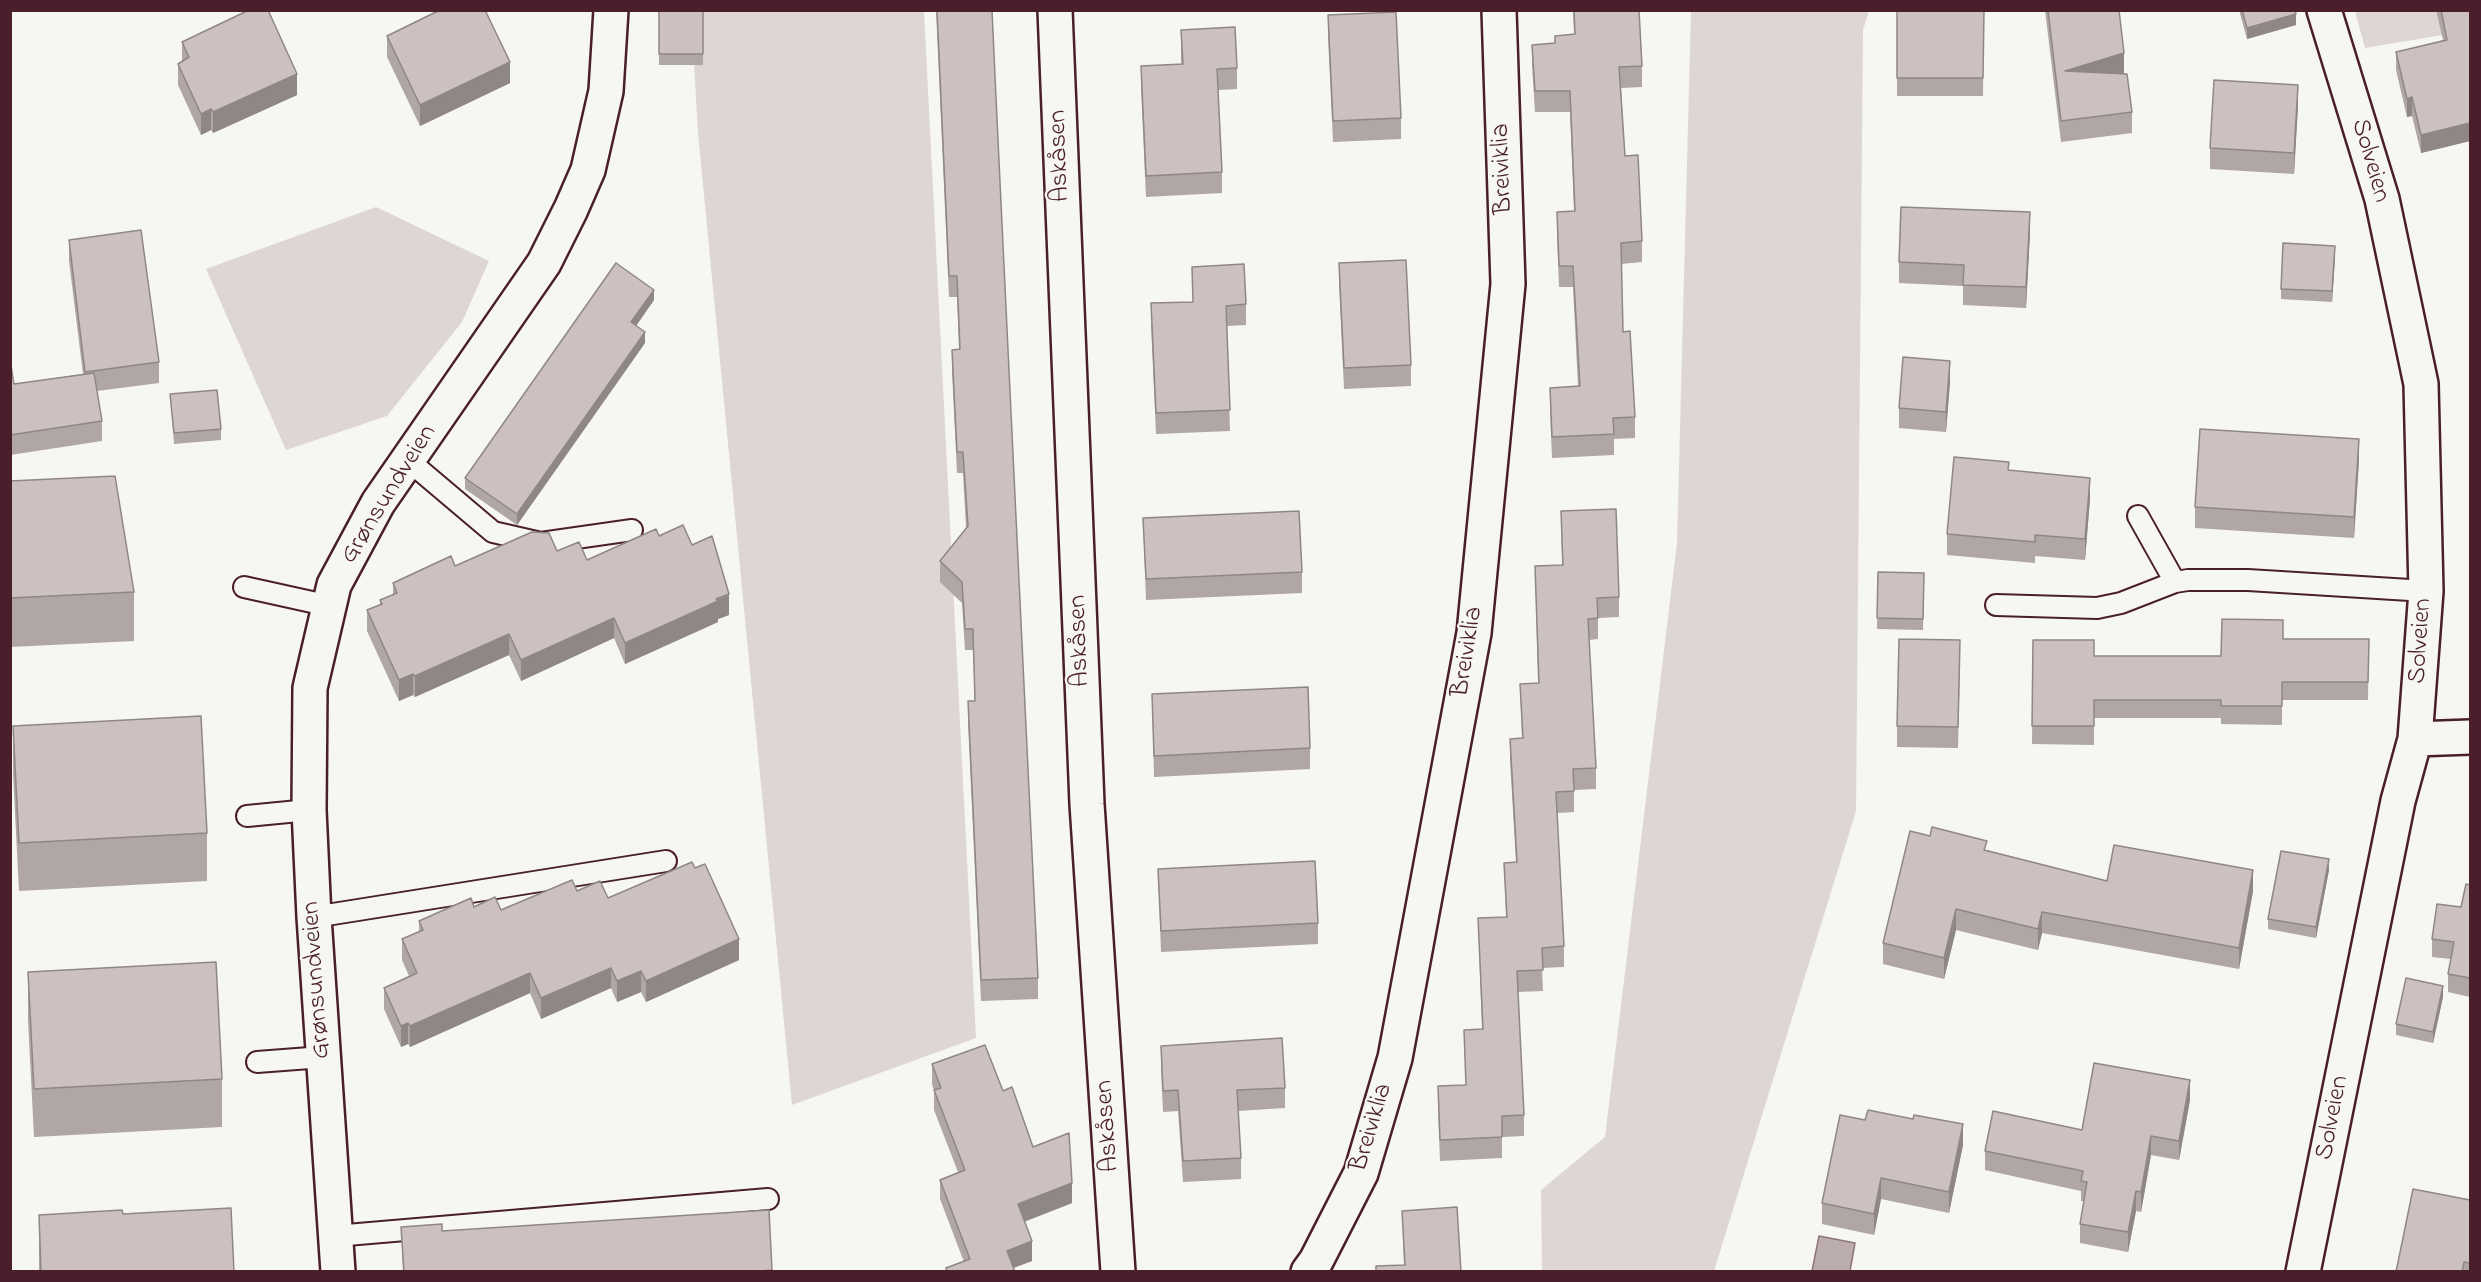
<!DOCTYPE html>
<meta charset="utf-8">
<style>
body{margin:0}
#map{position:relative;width:2481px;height:1282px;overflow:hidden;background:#f6f6f2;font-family:"Indie Flower",sans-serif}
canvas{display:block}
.frame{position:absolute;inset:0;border:12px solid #4a1f2b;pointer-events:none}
</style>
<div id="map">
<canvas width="2481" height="1282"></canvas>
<div class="frame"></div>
</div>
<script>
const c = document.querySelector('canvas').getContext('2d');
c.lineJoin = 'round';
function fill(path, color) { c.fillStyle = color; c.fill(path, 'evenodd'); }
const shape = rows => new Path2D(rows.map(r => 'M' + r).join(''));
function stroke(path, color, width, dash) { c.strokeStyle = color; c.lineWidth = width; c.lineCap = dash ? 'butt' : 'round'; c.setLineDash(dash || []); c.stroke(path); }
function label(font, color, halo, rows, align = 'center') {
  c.font = font + ' "Indie Flower",sans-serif'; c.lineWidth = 4.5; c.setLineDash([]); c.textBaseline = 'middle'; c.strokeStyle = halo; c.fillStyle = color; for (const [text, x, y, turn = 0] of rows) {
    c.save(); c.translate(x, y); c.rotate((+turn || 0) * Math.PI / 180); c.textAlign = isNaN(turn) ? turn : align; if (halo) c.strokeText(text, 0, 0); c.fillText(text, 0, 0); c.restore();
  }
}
fill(shape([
 [691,11,924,11,976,1038,792,1105,698,133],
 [1691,11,1869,11,1863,30,1856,811,1714,1271,1542,1271,1541,1190,1605,1137,1677,543],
 [2355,11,2438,11,2443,35,2365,48],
 [376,207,489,261,462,322,387,416,286,450,206,269]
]), '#ddd6d5');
const water = shape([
 [1819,1236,1855,1243,1850,1271,1812,1271,1819,1236]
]);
fill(water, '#bbadae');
stroke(water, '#8e747a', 1.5);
const service = shape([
 [409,461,493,532,541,543,632,530],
 [2138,516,2175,582],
 [244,587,330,606],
 [1996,605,2097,608,2121,603,2175,582,2188,580,2248,580,2426,591],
 [247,816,309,810],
 [314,917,666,861],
 [257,1062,323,1057],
 [335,1236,768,1199]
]);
const minor = shape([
 [1055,10,1087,804,1118,1272],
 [2415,739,2470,737],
 [338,1272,314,917,309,810,310,688,334,585,378,503,544,263,571,209,588,170,606,91,611,10],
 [1308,1272,1316,1261,1361,1173,1395,1058,1474,633,1508,284,1499,10],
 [2303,1272,2398,801,2415,739,2426,591,2421,384,2382,199,2324,10]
]);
stroke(service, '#4a1f2b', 24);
stroke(minor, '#4a1f2b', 38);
stroke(service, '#f6f6f2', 20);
stroke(minor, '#f6f6f2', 33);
fill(shape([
 [659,10,703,10,703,65,659,65],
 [936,10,992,10,996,98,1038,978,1038,999,981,1001,968,722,968,701,975,701,973,650,965,650,962,603,940,582,940,561,966,528,963,473,957,473,952,371,952,350,959,349,957,297,949,297],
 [1573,10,1639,10,1642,66,1642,87,1621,88,1625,156,1642,241,1642,262,1621,264,1623,332,1635,417,1635,438,1614,439,1614,455,1552,458,1550,409,1550,388,1578,386,1573,287,1559,287,1557,233,1557,212,1574,211,1570,112,1535,112,1532,65,1532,45,1555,43,1574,34],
 [1897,10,1984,10,1983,96,1897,96],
 [2045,10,2119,10,2124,74,2132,112,2132,133,2061,142],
 [2239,10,2295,10,2296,25,2247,39],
 [2436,10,2470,10,2470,141,2421,153,2412,116,2407,117,2396,70,2396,52,2443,40],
 [1328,15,1401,118,1401,139,1333,142,1328,36],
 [1181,30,1237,68,1237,89,1218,90,1222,172,1222,193,1146,197,1141,87,1141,66,1181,64],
 [387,36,510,83,420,126,387,57],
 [182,42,297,95,213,133,211,130,201,135,178,85,178,64,182,61],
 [2298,106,2294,174,2210,169,2210,148],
 [2030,233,2026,308,1963,305,1963,286,1899,283,1899,262],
 [69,240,159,362,159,383,97,391,102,421,102,441,10,455,10,359,14,384,83,374,69,261],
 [2335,257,2332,302,2281,299,2281,289],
 [1339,263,1411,365,1411,386,1344,389,1339,284],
 [1192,267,1246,304,1246,325,1227,326,1230,431,1156,434,1151,324,1151,303,1193,302],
 [654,300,636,326,645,343,517,525,465,489,465,478],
 [1950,382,1946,432,1899,428,1899,408],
 [170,394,221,429,221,440,174,444],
 [2359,460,2354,538,2195,528,2195,507],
 [2009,470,2090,499,2085,560,2035,556,2035,563,1947,555,1947,534],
 [10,481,134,592,134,641,10,647],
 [1561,511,1619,597,1619,617,1598,618,1598,639,1589,640,1596,768,1596,789,1574,790,1574,812,1557,813,1564,946,1564,967,1542,968,1543,991,1518,992,1524,1115,1524,1136,1502,1137,1502,1158,1440,1161,1438,1107,1438,1086,1466,1085,1464,1030,1482,1029,1478,918,1506,917,1504,863,1516,862,1510,760,1510,739,1522,738,1520,684,1538,683,1535,566,1562,565],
 [1143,518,1302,572,1302,593,1146,600],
 [659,536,692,545,729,615,718,619,718,622,625,664,614,638,521,681,509,655,415,697,413,695,399,701,367,631,367,610,380,605,380,600,393,595,393,583,455,566,557,551,587,560],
 [1878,572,1924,573,1923,630,1877,629],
 [2283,639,2369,639,2368,700,2282,700,2282,725,2221,724,2221,718,2094,718,2094,745,2032,744,2033,640,2094,656,2221,656],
 [1960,661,1958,748,1897,747,1897,726],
 [1152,694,1310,748,1310,769,1154,777],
 [13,726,207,833,207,881,19,891,13,774],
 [1987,850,2107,881,2253,891,2239,969,2042,933,2038,950,1956,930,1944,979,1883,964,1883,943],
 [1158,869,1318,923,1318,944,1161,952],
 [2329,870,2316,938,2268,929,2268,919],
 [2470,885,2470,997,2448,992,2448,974,2451,959,2432,957,2432,939,2461,907],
 [577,891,608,898,739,960,646,1002,641,992,617,1002,611,988,541,1019,530,993,410,1047,408,1044,401,1047,384,1009,384,988,409,976,402,960,402,939,419,932,419,921,474,907,501,910],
 [28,972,222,1079,222,1127,34,1137,28,1020],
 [2443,997,2433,1043,2396,1035,2396,1024],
 [1161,1046,1285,1088,1285,1108,1238,1111,1241,1158,1241,1179,1183,1182,1178,1111,1163,1112,1161,1067],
 [932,1064,1003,1091,1033,1147,1072,1203,1024,1222,1032,1261,1014,1268,1015,1272,946,1272,946,1268,964,1262,940,1199,940,1180,958,1172,934,1110,934,1091,932,1084],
 [2190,1100,2179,1160,2151,1155,2141,1212,2136,1211,2128,1252,2080,1243,2080,1224,2084,1201,2081,1201,2081,1191,1985,1170,1985,1151,2082,1130],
 [1963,1145,1949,1213,1881,1199,1874,1235,1822,1224,1822,1203],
 [2470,1200,2470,1272,2396,1272],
 [769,1210,772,1272,403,1272,401,1227,442,1231],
 [1402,1211,1461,1272,1404,1265],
 [123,1214,234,1272,39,1272,39,1215]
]), '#afa6a5');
fill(shape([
 [2296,14,2296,25,2247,39,2247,28],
 [2124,53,2124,74,2065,71],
 [510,62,510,83,420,126,420,105],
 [297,74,297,95,213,133,213,112],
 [2298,85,2298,106,2294,174,2294,153],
 [2412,97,2412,116,2407,117,2407,99],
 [211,109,211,130,201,135,201,114],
 [2470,123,2470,141,2421,153,2421,135],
 [2030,212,2030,233,2026,308,2026,287],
 [2335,246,2335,257,2332,302,2332,291],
 [654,290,654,300,631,333,631,322],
 [645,332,645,343,517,525,517,514],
 [1950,361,1950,382,1946,432,1946,412],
 [2359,439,2359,460,2354,538,2354,517],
 [2090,478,2090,499,2085,560,2085,539],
 [729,594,729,615,718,619,718,622,625,664,625,643],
 [614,618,614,638,521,681,521,660],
 [509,634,509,655,415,697,415,676],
 [413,674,413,695,399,701,399,680],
 [2329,859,2329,870,2316,938,2316,927],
 [2253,870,2253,891,2239,969,2239,948],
 [1956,909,1956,930,1944,979,1944,958],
 [2042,912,2042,933,2038,950,2038,929],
 [739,939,739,960,646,1002,646,981],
 [611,968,611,988,541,1019,541,998],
 [641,971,641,992,617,1002,617,981],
 [530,973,530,993,410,1047,410,1026],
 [2443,986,2443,997,2433,1043,2433,1032],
 [408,1023,408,1044,401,1047,401,1026],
 [2190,1080,2190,1100,2179,1160,2179,1141],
 [1963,1124,1963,1145,1949,1213,1949,1192],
 [2151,1136,2151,1155,2141,1212,2141,1192],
 [1881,1178,1881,1199,1874,1235,1874,1214],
 [1072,1183,1072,1203,1018,1224,1018,1204],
 [2136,1191,2136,1211,2128,1252,2128,1232],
 [1032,1241,1032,1261,1007,1270,1007,1251]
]), '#8f8786');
const building = shape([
 [249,10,268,10,297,74,213,112,211,109,201,114,178,64,189,57,182,42,249,10],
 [440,10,485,10,510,62,420,105,387,36,440,10],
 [659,10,703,10,703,54,659,54,659,10],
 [937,10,992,10,996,98,1038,978,981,980,968,701,975,701,973,629,965,629,962,582,940,561,968,526,963,452,957,452,952,350,960,349,957,276,949,276,937,10],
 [1574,10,1639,10,1642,66,1619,67,1625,156,1638,155,1642,241,1621,243,1623,332,1630,331,1635,417,1613,418,1614,434,1552,437,1550,388,1580,386,1573,266,1559,266,1557,212,1575,211,1570,91,1535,91,1532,45,1555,43,1555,36,1575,34,1574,10],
 [1897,10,1984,10,1983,78,1897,78,1897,10],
 [2048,10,2119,10,2124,53,2065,71,2127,74,2132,112,2061,121,2048,10],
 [2242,10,2295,10,2296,14,2247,28,2242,10],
 [2441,10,2470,10,2470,123,2421,135,2412,97,2407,99,2396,52,2447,40,2441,10],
 [1396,12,1401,118,1333,121,1328,15,1396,12],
 [1235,27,1237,68,1217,69,1222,172,1146,176,1141,66,1183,64,1181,30,1235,27],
 [2214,80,2298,85,2294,153,2210,148,2214,80],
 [1901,207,2030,212,2026,287,1963,285,1964,265,1899,262,1901,207],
 [141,230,159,362,85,372,69,240,141,230],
 [2283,243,2335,246,2332,291,2281,289,2283,243],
 [1406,260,1411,365,1344,368,1339,263,1406,260],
 [616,263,654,290,631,322,645,332,517,514,465,478,616,263],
 [1244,264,1246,304,1226,306,1230,410,1156,413,1151,303,1193,302,1192,267,1244,264],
 [1903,357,1950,361,1946,412,1899,408,1903,357],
 [10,359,14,384,94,373,102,421,10,435,10,359],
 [217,390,221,429,174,433,170,394,217,390],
 [2200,429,2359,439,2354,517,2195,507,2200,429],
 [1954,457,2009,462,2008,470,2090,478,2085,539,2035,535,2035,542,1947,534,1954,457],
 [115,476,134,592,10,598,10,481,115,476],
 [1616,509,1619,597,1597,598,1598,618,1588,619,1596,768,1573,769,1574,791,1556,792,1564,946,1542,948,1543,970,1517,971,1524,1115,1502,1116,1502,1137,1440,1140,1438,1086,1466,1085,1464,1030,1483,1029,1478,918,1507,917,1504,863,1517,862,1510,739,1523,738,1520,684,1539,683,1535,566,1563,565,1561,511,1616,509],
 [1299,511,1302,572,1146,579,1143,518,1299,511],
 [683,525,692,545,712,536,729,594,716,599,718,601,625,643,614,618,521,660,509,634,415,676,413,674,399,680,367,610,382,604,380,600,397,593,393,583,451,556,455,566,532,532,549,533,557,551,579,542,587,560,656,529,659,536,683,525],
 [1878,572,1924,573,1923,619,1877,618,1878,572],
 [2222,619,2283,620,2283,639,2369,639,2368,682,2282,682,2282,706,2221,706,2221,700,2094,700,2094,726,2032,726,2033,640,2094,640,2094,656,2221,656,2222,619],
 [1899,639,1960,640,1958,727,1897,726,1899,639],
 [1308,687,1310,748,1154,756,1152,694,1308,687],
 [201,716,207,833,19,843,13,726,201,716],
 [1932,827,1987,841,1984,850,2107,881,2114,845,2253,870,2239,948,2042,912,2038,929,1956,909,1944,958,1883,943,1910,831,1930,836,1932,827],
 [2281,851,2329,859,2316,927,2268,919,2281,851],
 [1315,861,1318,923,1161,931,1158,869,1315,861],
 [692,862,695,868,705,864,739,939,646,981,641,971,617,981,611,968,541,998,530,973,410,1026,408,1023,401,1026,384,988,417,973,402,939,423,930,419,921,471,898,474,907,495,897,501,910,572,880,577,891,600,881,608,898,692,862],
 [2466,884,2470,885,2470,978,2448,974,2454,942,2432,939,2437,904,2461,907,2466,884],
 [216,962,222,1079,34,1089,28,972,216,962],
 [2406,978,2443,986,2433,1032,2396,1024,2406,978],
 [1282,1038,1285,1088,1237,1090,1241,1158,1183,1161,1178,1090,1163,1091,1161,1046,1282,1038],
 [985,1045,1003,1091,1012,1087,1033,1147,1069,1133,1072,1183,1018,1204,1032,1241,1007,1251,1015,1272,947,1272,946,1268,970,1259,940,1180,965,1170,934,1090,941,1088,932,1064,985,1045],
 [2094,1063,2190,1080,2179,1141,2151,1136,2141,1192,2136,1191,2128,1232,2080,1224,2087,1182,2081,1181,2083,1171,1985,1151,1993,1111,2082,1130,2094,1063],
 [1868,1110,1913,1119,1914,1115,1963,1124,1949,1192,1881,1178,1874,1214,1822,1203,1840,1115,1865,1120,1868,1110],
 [2413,1189,2470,1200,2470,1263,2464,1262,2462,1272,2396,1272,2413,1189],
 [1457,1207,1461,1272,1376,1272,1376,1266,1405,1265,1402,1211,1457,1207],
 [231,1208,234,1272,41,1272,39,1215,122,1210,123,1214,231,1208],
 [769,1210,772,1270,748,1272,404,1272,401,1227,442,1224,442,1231,769,1210]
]);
fill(building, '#ccc1c0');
stroke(building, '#8f8786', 1.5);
label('26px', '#4a1f2b', '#f6f6f2', [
 ["Askåsen",1061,156,-92],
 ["Solveien",2369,161,74],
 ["Breiviklia",1504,169,-92],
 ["Grønsundveien",390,495,-58],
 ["Askåsen",1081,641,-92],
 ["Solveien",2422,641,-86],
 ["Breiviklia",1469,652,-81],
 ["Grønsundveien",318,980,-94],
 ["Solveien",2334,1118,-79],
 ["Askåsen",1109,1126,-94],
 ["Breiviklia",1373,1128,-73]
]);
</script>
